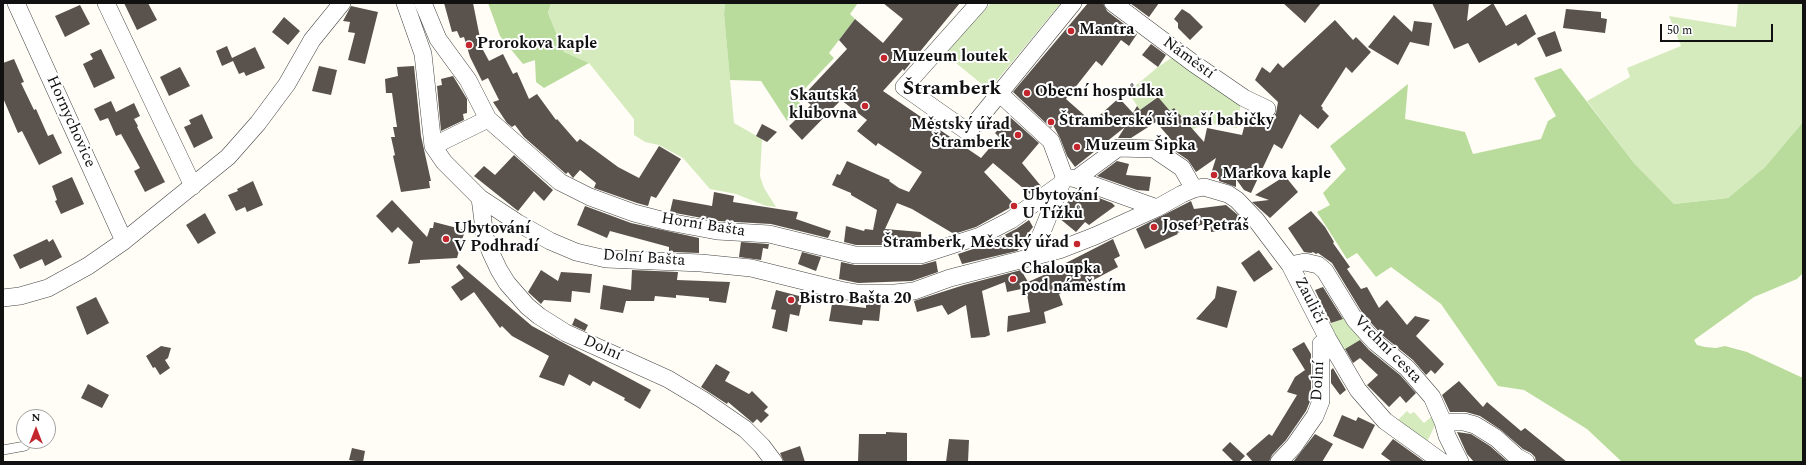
<!DOCTYPE html>
<meta charset="utf-8">
<style>
body{margin:0}
#map{position:relative;width:1806px;height:465px;overflow:hidden;background:#fffdf5;font-family:Spectral,serif}
canvas{display:block}
.frame{position:absolute;inset:0;border:4px solid #111;pointer-events:none}
.north{position:absolute;left:16px;top:409px;width:40px;height:40px;box-sizing:border-box;background:#fff;border:1px solid #a0a0a0;border-radius:50%;rotate:0deg;font-size:11px;font-weight:700;line-height:16px;text-align:center;color:#111}
.north::after{content:'';display:block;margin:auto;width:14px;height:18px;background:#c4262e;clip-path:polygon(50% 0,100% 100%,50% 72%,0 100%)}
.scale{position:absolute;left:1660px;top:24px;width:113px;height:18px;box-sizing:border-box;border:2px solid #111;border-top:0;padding-left:5px;font-size:12px;line-height:14px;white-space:nowrap;color:#111;-webkit-text-stroke:3px #fff;paint-order:stroke}
</style>
<div id="map">
<canvas width="1806" height="465"></canvas>
<div class="frame"></div>
<div class="north">N</div>
<div class="scale">50 m</div>
</div>
<script>
const c = document.querySelector('canvas').getContext('2d');
c.lineJoin = 'round';
function fill(path, color) { c.fillStyle = color; c.fill(path, 'evenodd'); }
const shape = rows => new Path2D(rows.map(r => 'M' + r).join(''));
function stroke(path, color, width, dash) { c.strokeStyle = color; c.lineWidth = width; c.lineCap = dash ? 'butt' : 'round'; c.setLineDash(dash || []); c.stroke(path); }
function label(font, color, halo, rows, align = 'center') {
  c.font = font + ' Spectral,serif'; c.lineWidth = 4; c.setLineDash([]); c.textBaseline = 'middle'; c.strokeStyle = halo; c.fillStyle = color; for (const [text, x, y, turn = 0] of rows) {
    c.save(); c.translate(x, y); c.rotate((+turn || 0) * Math.PI / 180); c.textAlign = isNaN(turn) ? turn : align; if (halo) c.strokeText(text, 0, 0); c.fillText(text, 0, 0); c.restore();
  }
}
fill(shape([
 [551,3,725,3,724,14,734,123,762,139,760,176,764,188,776,207,766,206,736,194,710,189,683,158,659,145,645,142,634,135,634,119,589,63,564,52,548,13],
 [991,3,1061,3,989,90,945,54],
 [1738,3,1803,3,1803,122,1765,167,1728,198,1674,204,1634,163,1587,101,1630,77,1627,68,1681,46,1669,16,1736,27],
 [1174,56,1241,102,1237,128,1207,123,1191,130,1174,108,1170,111,1157,97,1140,110,1128,92,1158,67],
 [1346,317,1361,340,1344,350,1330,324],
 [1407,411,1410,414,1414,412,1424,423,1436,413,1436,423,1427,442,1398,420]
]), '#d5ebbd');
fill(shape([
 [488,3,551,3,548,13,564,52,589,63,544,88,536,82,535,60,523,64,500,36],
 [725,3,858,3,850,14,855,19,829,53,834,58,797,97,797,99,802,106,787,121,761,81,730,80,724,14],
 [1561,68,1634,163,1674,204,1728,198,1765,167,1803,122,1803,273,1797,279,1754,297,1694,340,1697,345,1705,347,1716,348,1725,346,1747,352,1803,378,1803,462,1622,462,1587,429,1524,390,1498,386,1441,304,1391,267,1376,277,1357,253,1347,259,1317,212,1330,205,1323,193,1346,169,1330,146,1408,84,1405,119,1465,132,1473,154,1541,139,1548,121,1556,116,1534,78]
]), '#b9dc9c');
fill(shape([
 [124,3,148,3,157,20,137,30],
 [444,3,473,3,482,48,489,61,503,54,513,74,517,72,529,99,537,94,556,120,557,119,577,142,580,139,618,167,639,178,659,146,681,159,656,198,651,196,648,206,637,203,594,188,596,183,580,170,573,178,568,172,566,174,524,137,515,125,512,127,507,123,493,102,499,100,488,78,482,81,470,57,464,37,460,38,457,31,452,32],
 [883,3,960,3,904,71,903,69,883,91,981,158,999,137,995,133,1010,117,1039,143,1022,163,1041,186,1030,194,993,163,984,172,1015,205,976,227,954,234,912,209,897,203,885,229,921,232,921,245,856,245,844,242,846,226,864,231,865,229,873,230,877,210,851,195,851,193,832,185,837,174,840,175,847,161,890,180,889,181,899,188,909,192,922,172,878,143,876,146,857,131,867,120,841,100,802,140,789,126,811,105,802,97,847,49,839,40,855,19,883,43,903,19],
 [1088,3,1103,3,1107,11,1137,34,1129,46,1121,40,1102,66,1096,61,1066,99,1092,122,1119,98,1133,113,1137,106,1140,110,1158,97,1170,111,1174,108,1204,142,1207,128,1242,135,1247,116,1269,122,1276,113,1278,102,1255,80,1262,67,1270,73,1278,63,1283,68,1335,20,1353,40,1356,37,1371,52,1352,73,1346,67,1321,106,1323,108,1322,109,1329,116,1318,129,1300,114,1282,149,1274,144,1251,193,1244,190,1236,179,1236,187,1219,181,1219,179,1210,177,1216,158,1196,172,1188,160,1172,149,1170,146,1174,143,1156,122,1131,138,1118,138,1125,127,1075,167,1067,156,1060,138,1053,125,1051,128,1013,92],
 [1130,3,1159,3,1149,17],
 [1283,3,1321,3,1305,23],
 [1432,3,1469,3,1467,21,1493,3,1506,26,1526,14,1536,34,1518,46,1516,43,1479,63,1468,43,1454,49],
 [80,5,90,24,65,37,55,16],
 [351,6,378,12,365,64,348,60,355,33,348,32,350,22,343,21],
 [1182,9,1190,14,1203,27,1190,40,1178,28,1178,23,1174,19],
 [1566,9,1601,12,1601,18,1607,19,1605,33,1563,28],
 [1394,15,1412,32,1414,21,1432,23,1429,46,1410,42,1398,65,1368,47],
 [284,17,300,31,288,45,272,32],
 [1555,31,1562,51,1546,57,1537,38],
 [1151,44,1166,55,1158,67,1142,55],
 [227,46,232,58,255,47,265,68,246,76,244,72,239,74,233,61,222,66,216,51],
 [101,49,115,78,94,88,83,64,93,59,90,54],
 [14,59,24,82,21,83,34,110,36,109,48,136,53,134,62,153,39,165,22,131,18,133,3,98,3,63],
 [319,66,337,70,331,95,312,91],
 [414,66,421,136,431,181,429,181,430,188,401,192,393,156,395,155,391,137,395,137,393,127,397,127,392,93,386,93,385,79,398,76,397,67],
 [180,67,190,86,169,96,160,77],
 [453,76,467,99,467,113,463,114,464,120,441,131,437,86,442,85,441,79],
 [111,101,116,112,134,103,140,116,134,119,138,126,137,127,165,182,145,192,134,171,140,168,121,134,116,136,108,118,100,121,94,109],
 [202,114,213,138,194,148,184,127,191,124,189,120],
 [762,124,777,132,767,142,756,136],
 [514,155,553,190,544,201,534,191,518,211,474,176,484,166,495,175],
 [1117,161,1129,164,1126,175,1151,177,1149,191,1137,190,1097,176],
 [1285,176,1298,192,1270,218,1252,202,1269,200,1255,195],
 [72,177,84,204,61,214,55,201,57,200,52,186],
 [253,181,263,205,247,212,245,207,236,211,228,195,238,191,237,189],
 [1078,190,1112,203,1115,206,1089,225,1085,222,1076,232,1059,218,1062,209],
 [714,192,734,196,733,202,798,212,796,219,831,231,828,238,771,224,718,221,670,212,673,199,712,206],
 [392,200,427,237,430,228,433,228,434,222,465,230,457,258,420,260,420,263,408,264,413,242,398,227,392,233,376,216],
 [1191,201,1194,209,1226,205,1238,215,1238,229,1211,232,1210,222,1177,233,1178,234,1145,249,1136,229],
 [585,206,631,223,699,238,699,253,673,252,669,251,669,247,610,231,607,238,577,225],
 [1311,211,1325,227,1334,242,1333,243,1350,267,1347,269,1361,289,1367,287,1379,308,1387,300,1407,325,1415,316,1430,320,1416,336,1444,364,1435,374,1431,370,1426,375,1413,360,1382,335,1363,314,1332,263,1318,253,1316,254,1313,252,1311,253,1304,252,1288,228],
 [205,213,216,233,198,244,186,225],
 [1029,220,1033,227,1022,241,1024,244,1017,251,962,264,958,254,985,245,1016,229],
 [47,239,49,242,53,239,62,257,45,266,42,259,20,269,13,255],
 [1113,239,1120,256,1114,259,1118,267,1086,284,1085,281,1059,294,1063,305,1044,312,1046,323,1007,332,1008,316,1030,312,1026,288,1007,292,1005,282,982,291,990,335,985,337,971,338,966,305,948,315,942,305,917,312,914,301,964,285,1021,270,1028,282,1055,270,1054,269],
 [741,242,768,244,769,244,768,249,763,248,761,260,739,257],
 [1259,250,1273,269,1254,282,1241,263],
 [802,252,821,257,816,271,798,264],
 [936,261,938,272,912,281,858,283,839,279,841,262,855,265,921,265],
 [459,264,532,326,651,390,640,409,624,400,625,398,593,381,590,386,569,374,564,386,539,377,549,356,512,336,502,326,500,328,474,292,461,301,451,287,464,278,456,267],
 [541,270,558,281,561,272,592,274,590,293,572,291,571,302,544,300,541,304,528,292],
 [632,270,678,272,677,280,730,282,726,303,709,301,709,298,676,295,676,298,655,296,654,301,626,301,623,313,600,309,603,285,631,290],
 [1217,286,1237,291,1227,328,1196,319,1215,298],
 [1323,287,1343,319,1331,323,1315,290],
 [776,290,803,297,799,316,790,314,787,332,772,328,776,310,771,309],
 [96,297,109,323,87,335,76,307],
 [866,303,881,303,879,321,863,320,862,325,829,321,832,304,866,308],
 [575,318,588,325,585,331,572,325],
 [1360,340,1369,350,1400,375,1416,393,1406,403,1400,396,1389,407,1367,385,1378,375,1360,358,1353,363,1345,349],
 [1304,342,1311,354,1311,399,1306,411,1286,440,1272,455,1269,462,1253,462,1246,454,1269,434,1272,436,1297,395,1287,392,1295,377,1305,370,1292,349],
 [161,346,171,348,168,358,165,360,170,368,160,375,155,367,153,368,146,356],
 [716,364,730,372,725,381,749,394,752,391,768,407,764,411,769,415,761,423,757,419,753,423,728,402,727,404,701,387],
 [1333,368,1346,390,1340,395,1331,383,1331,370],
 [1459,381,1483,407,1487,402,1521,431,1525,428,1567,462,1536,462,1535,457,1531,453,1523,449,1501,430,1480,416,1466,412,1450,412,1442,395],
 [88,384,109,395,102,408,81,398],
 [1342,415,1356,421,1358,417,1375,425,1363,449,1333,436],
 [886,432,907,433,907,462,858,462,859,434,886,434],
 [1457,432,1471,434,1490,446,1508,462,1474,462,1467,454],
 [1315,434,1333,444,1322,462,1293,462],
 [949,439,969,440,968,462,946,462],
 [1393,439,1425,462,1392,462,1381,454],
 [1230,442,1245,456,1239,462,1234,462,1222,450],
 [800,446,805,462,784,462,780,453],
 [352,448,365,451,363,462,349,460]
]), '#5a524d');
const service = shape([
 [3,450,25,446]
]);
const minor = shape([
 [16,3,124,241],
 [106,3,193,186],
 [405,3,423,54,433,146,444,162,480,198,518,223,550,241,576,252,606,259,701,263,751,268,840,290,857,293,895,293,914,291,950,278,1059,250,1095,236,1157,208,1182,194,1194,189,1204,187,1228,194,1237,200,1256,220,1290,265,1328,339,1358,390,1385,421,1442,462],
 [423,3,438,39,468,80,488,119,560,182,590,197,634,213,669,222,717,231,769,234,855,255,921,255,980,236,1011,220,1061,184],
 [979,3,904,87,968,132,1073,3],
 [1113,3,1193,63,1244,98,1267,109],
 [999,93,1051,141,1064,176],
 [433,146,488,119],
 [1066,177,1076,179,1157,208],
 [1076,179,1118,148,1154,149,1182,168,1194,189],
 [480,198,485,237,491,253,499,270,507,283,527,306,539,316,566,333,668,379,703,400,745,429,762,446,774,462],
 [1032,257,1062,182],
 [1290,265,1305,262,1318,265,1325,271,1355,320,1375,342,1407,368,1432,397,1443,422,1464,422,1475,425,1496,438,1517,457,1526,462],
 [3,298,20,296,48,288,88,266,124,241,228,157,258,123,287,84,312,40,342,3],
 [1443,422,1447,436,1460,462],
 [1279,462,1294,446,1315,416,1321,401,1321,344,1328,339]
]);
stroke(service, '#444', 10);
stroke(minor, '#444', 18);
stroke(service, '#fff', 9);
stroke(minor, '#fff', 17);
for (const [x, y, r, color] of [
 [1071,31,4,"#c4262e"],
 [469,45,4,"#c4262e"],
 [884,58,4,"#c4262e"],
 [1027,93,4,"#c4262e"],
 [865,106,4,"#c4262e"],
 [1051,122,4,"#c4262e"],
 [1018,135,4,"#c4262e"],
 [1077,147,4,"#c4262e"],
 [1214,175,4,"#c4262e"],
 [1014,206,4,"#c4262e"],
 [1154,227,4,"#c4262e"],
 [446,239,4,"#c4262e"],
 [1077,244,4,"#c4262e"],
 [1013,279,4,"#c4262e"],
 [791,300,4,"#c4262e"]
]) { const dot = new Path2D(); dot.arc(x, y, r, 0, 2 * Math.PI); c.fillStyle = color; c.fill(dot); stroke(dot, '#fff', 1.5); }
label('bold 16px', '#111', '#fff', [
 ["Mantra",1079,31],
 ["Prorokova kaple",477,45],
 ["Muzeum loutek",892,58],
 ["Obecní hospůdka",1035,93],
 ["Skautská",857,97,"right"],
 ["klubovna",857,115,"right"],
 ["Štramberské uši naší babičky",1059,122],
 ["Městský úřad",1010,126,"right"],
 ["Štramberk",1010,144,"right"],
 ["Muzeum Šipka",1085,147],
 ["Markova kaple",1222,175],
 ["Ubytování",1022,197],
 ["U Tížků",1022,215],
 ["Josef Petráš",1162,227],
 ["Ubytování",454,230],
 ["V Podhradí",454,248],
 ["Štramberk, Městský úřad",1069,244,"right"],
 ["Chaloupka",1021,270],
 ["pod náměstím",1021,288],
 ["Bistro Bašta 20",799,300]
], 'left');
label('16px', '#111', '#fff', [
 ["Náměstí",1188,59,36],
 ["Hornychovice",70,122,66],
 ["Horní Bašta",703,226,9],
 ["Dolní Bašta",644,259,4],
 ["Zauličí",1309,301,63],
 ["Dolní",602,349,24],
 ["Vrchní cesta",1387,350,45],
 ["Dolní",1319,381,-87]
]);
label('bold 20px', '#111', '#fff', [
 ["Štramberk",952,90]
]);
</script>
